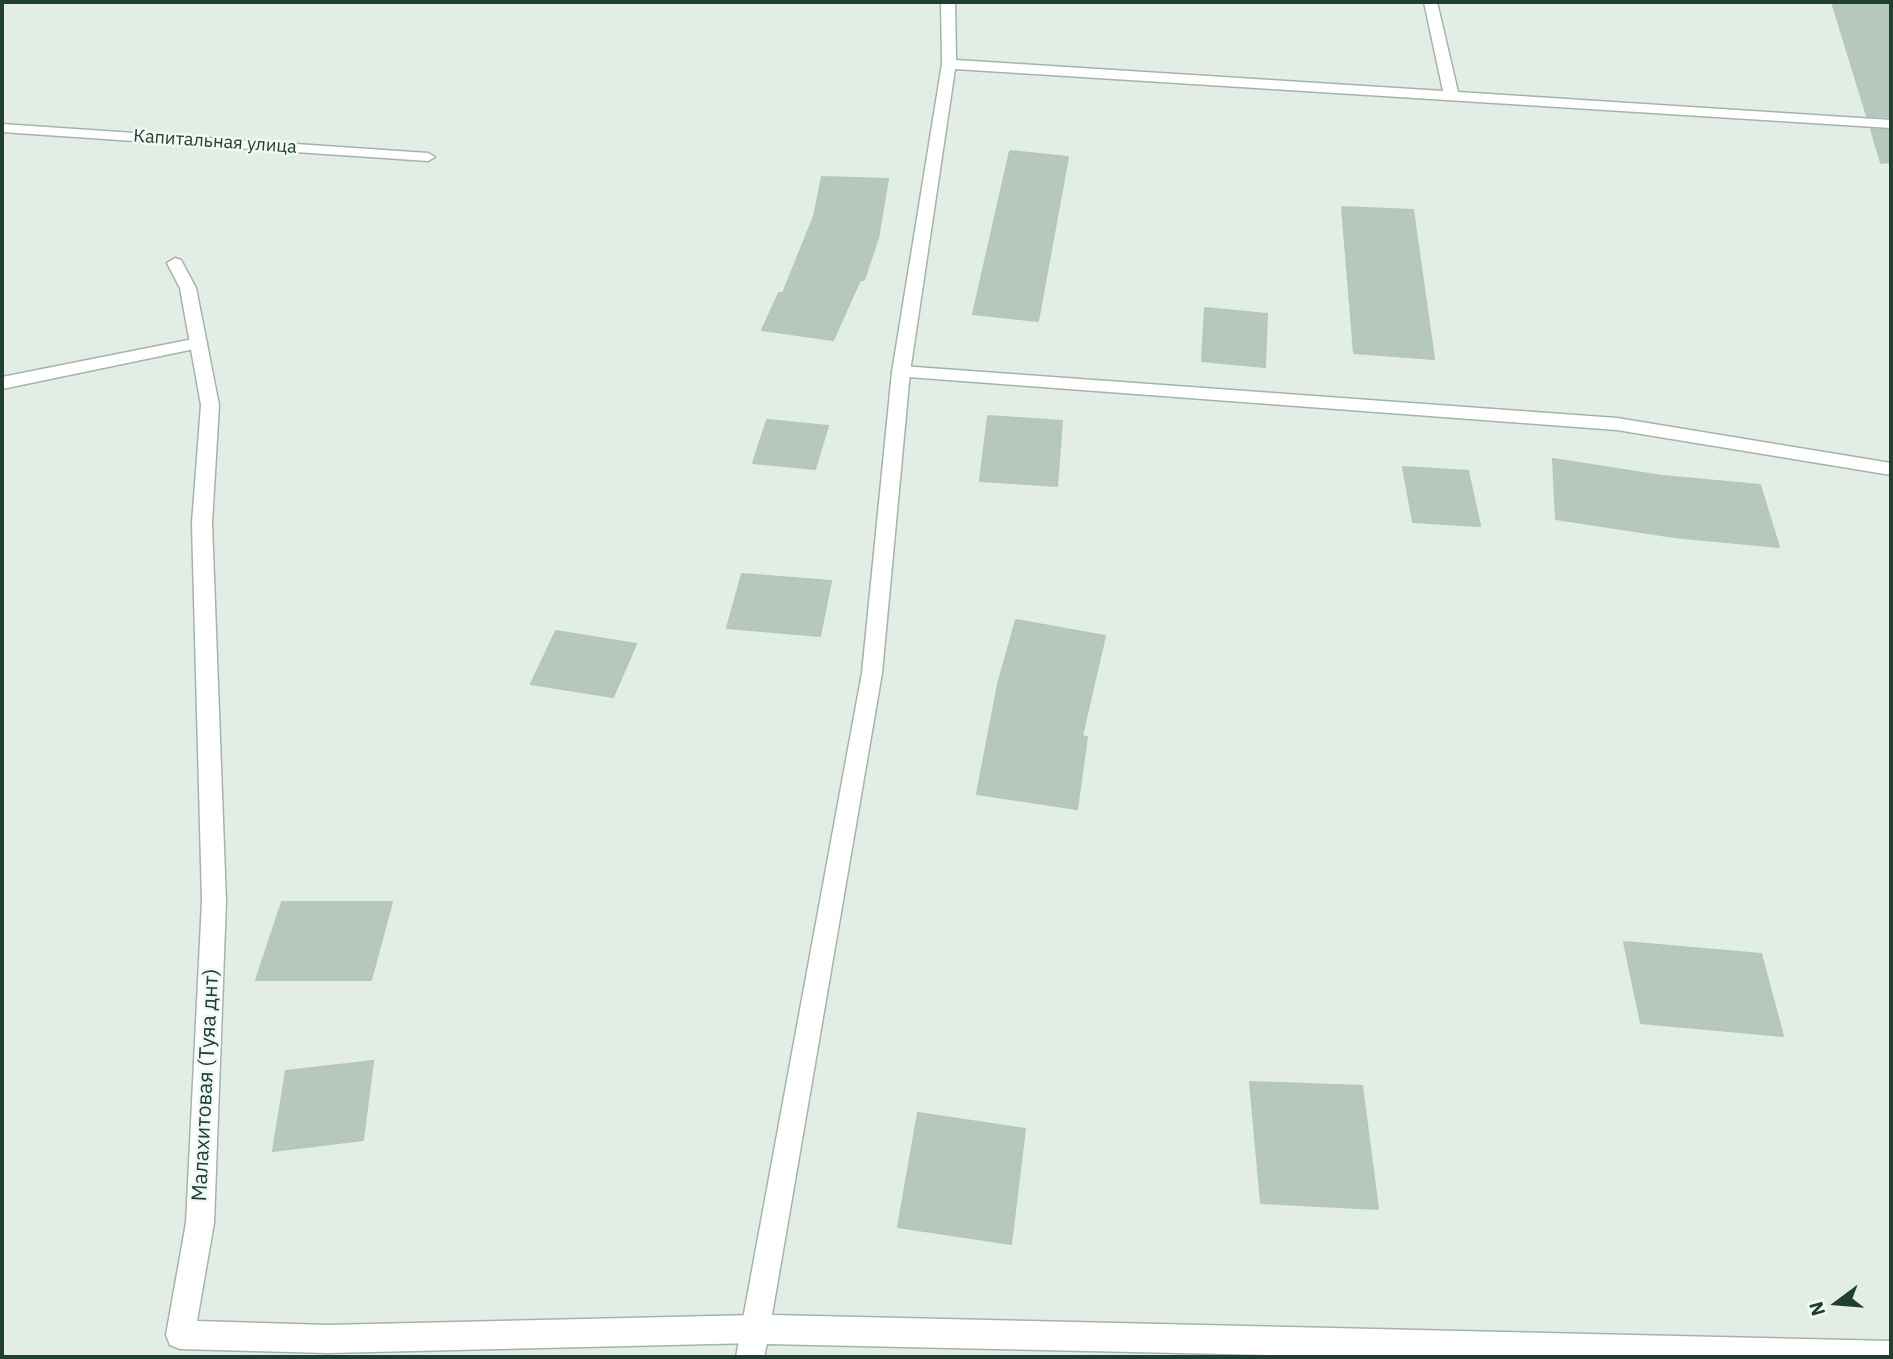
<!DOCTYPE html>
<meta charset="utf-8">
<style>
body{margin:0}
#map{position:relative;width:1893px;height:1359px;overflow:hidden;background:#e1ede5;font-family:"IBM Plex Sans",sans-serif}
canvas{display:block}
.frame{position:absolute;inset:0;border:4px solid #203f30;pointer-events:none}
.north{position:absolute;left:1802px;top:1268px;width:70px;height:70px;-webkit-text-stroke:5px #f1f9f4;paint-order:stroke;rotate:254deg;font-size:19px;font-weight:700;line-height:28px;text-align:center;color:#203f30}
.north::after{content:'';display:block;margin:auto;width:24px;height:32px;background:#203f30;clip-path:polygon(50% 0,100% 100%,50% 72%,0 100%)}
</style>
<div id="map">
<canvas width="1893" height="1359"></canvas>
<div class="frame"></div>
<div class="north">N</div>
</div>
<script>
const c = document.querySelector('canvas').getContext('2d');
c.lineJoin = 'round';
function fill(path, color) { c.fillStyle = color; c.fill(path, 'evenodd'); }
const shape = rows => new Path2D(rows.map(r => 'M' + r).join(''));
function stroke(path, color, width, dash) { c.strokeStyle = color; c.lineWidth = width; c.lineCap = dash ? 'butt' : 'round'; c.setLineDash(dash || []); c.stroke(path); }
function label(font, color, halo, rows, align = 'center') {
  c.font = font + ' "IBM Plex Sans",sans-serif'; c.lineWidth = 5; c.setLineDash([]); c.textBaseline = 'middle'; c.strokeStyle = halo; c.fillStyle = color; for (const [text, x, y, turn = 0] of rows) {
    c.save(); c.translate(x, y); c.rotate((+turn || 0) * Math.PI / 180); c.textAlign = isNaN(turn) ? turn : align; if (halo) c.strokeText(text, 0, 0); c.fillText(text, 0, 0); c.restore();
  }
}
const building = shape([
 [1832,2,1891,2,1891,117,1867,116,1832,2],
 [1871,129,1891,130,1891,162,1881,163,1871,129],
 [1010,151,1068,157,1038,321,973,314,1010,151],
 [822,177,888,179,878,238,864,280,860,280,833,340,762,330,779,293,783,293,814,216,822,177],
 [1342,207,1413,210,1434,359,1354,353,1342,207],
 [1205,308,1267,314,1265,367,1202,361,1205,308],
 [988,416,1062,421,1057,486,980,481,988,416],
 [767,420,828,426,815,469,753,463,767,420],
 [1553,459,1662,476,1760,485,1779,547,1674,537,1556,519,1553,459],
 [1403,467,1468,471,1480,526,1413,522,1403,467],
 [742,574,831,581,820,636,727,628,742,574],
 [1016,620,1105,636,1082,736,1087,737,1077,809,977,794,998,684,1016,620],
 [556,631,636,644,613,697,531,684,556,631],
 [282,902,392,902,371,980,256,980,282,902],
 [1624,942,1761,954,1783,1036,1641,1023,1624,942],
 [373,1061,363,1140,273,1151,286,1071,373,1061],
 [1250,1082,1362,1086,1378,1209,1261,1203,1250,1082],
 [918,1113,1025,1129,1011,1244,898,1227,918,1113]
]);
fill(building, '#b6c8bd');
stroke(building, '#b3c7ba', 2);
const service = shape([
 [941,2,955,2,956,60,1443,91,1424,2,1437,2,1458,92,1891,120,1891,128,955,69,910,372,882,673,772,1315,1891,1341,1891,1357,1363,1357,767,1344,764,1357,736,1357,862,673,892,372,942,64,941,2],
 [198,338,204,339,207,343,204,347,2,389,2,377,198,338]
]);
const minor = shape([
 [2,124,428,153,435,157,428,161,2,132,2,124],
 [175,258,181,260,196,288,219,405,212,523,226,901,214,1223,197,1321,328,1325,755,1315,765,1319,769,1329,765,1339,755,1343,328,1353,180,1349,170,1345,166,1335,186,1223,202,901,192,523,201,405,180,288,167,263,175,258],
 [901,366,1617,418,1891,463,1891,475,1617,430,895,376,892,372,895,368,901,366]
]);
stroke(service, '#a3b5ab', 3);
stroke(minor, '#a3b5ab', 3);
fill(service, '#fff');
fill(minor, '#fff');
label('18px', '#203f30', '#f1f9f4', [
 ["Капитальная улица",215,142,4]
]);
label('21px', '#203f30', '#f1f9f4', [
 ["Малахитовая (Туяа днт)",206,1085,-87]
]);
</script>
